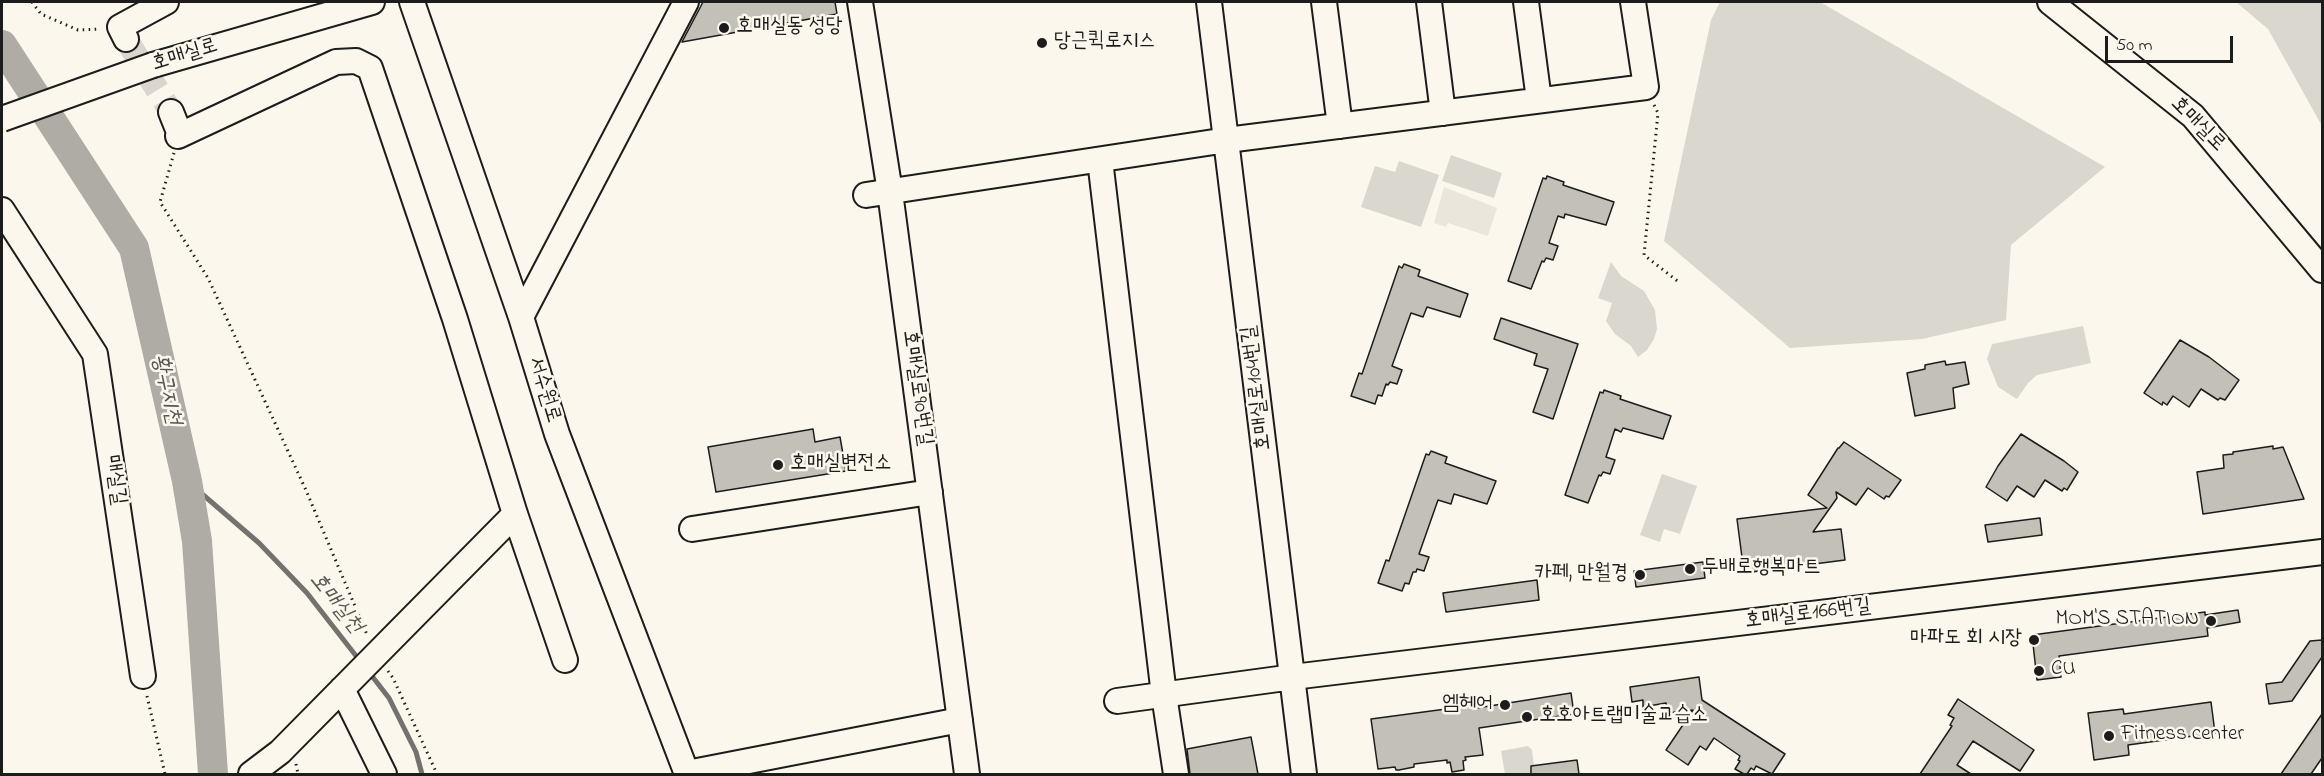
<!DOCTYPE html>
<meta charset="utf-8">
<style>
body{margin:0}
#map{position:relative;width:2324px;height:776px;overflow:hidden;background:#fbf7ec;font-family:"Indie Flower",sans-serif}
canvas{display:block}
.frame{position:absolute;inset:0;border:3px solid #1c1c1c;pointer-events:none}
.scale{position:absolute;left:2105px;top:36px;width:128px;height:27px;box-sizing:border-box;border:3px solid #1c1c1c;border-top:0;padding-left:8px;font-size:18px;line-height:21px;white-space:nowrap;color:#1c1c1c;-webkit-text-stroke:4px #fbf7ec;paint-order:stroke}
</style>
<div id="map">
<canvas width="2324" height="776"></canvas>
<div class="frame"></div>
<div class="scale">50 m</div>
</div>
<script>
const c = document.querySelector('canvas').getContext('2d');
c.lineJoin = 'round';
function fill(path, color) { c.fillStyle = color; c.fill(path, 'evenodd'); }
const shape = rows => new Path2D(rows.map(r => 'M' + r).join(''));
function stroke(path, color, width, dash) { c.strokeStyle = color; c.lineWidth = width; c.lineCap = dash ? 'butt' : 'round'; c.setLineDash(dash || []); c.stroke(path); }
function label(font, color, halo, rows, align = 'center') {
  c.font = font + ' "Indie Flower","Poor Story",sans-serif'; c.lineWidth = 5; c.setLineDash([]); c.textBaseline = 'middle'; c.strokeStyle = halo; c.fillStyle = color; for (const [text, x, y, turn = 0] of rows) {
    c.save(); c.translate(x, y); c.rotate((+turn || 0) * Math.PI / 180); c.textAlign = isNaN(turn) ? turn : align; if (halo) c.strokeText(text, 0, 0); c.fillText(text, 0, 0); c.restore();
  }
}
fill(shape([
 [1444,187,1497,208,1488,236,1448,223,1446,227,1434,223]
]), '#eae6dc');
fill(shape([
 [1720,2,1820,2,2105,167,2011,245,2006,320,1922,339,1790,348,1664,241,1711,20],
 [2236,2,2322,2,2322,126,2268,29],
 [1451,155,1502,173,1494,198,1442,181],
 [1399,161,1439,175,1421,227,1361,207,1375,166,1395,172],
 [1611,262,1621,276,1644,291,1655,310,1657,329,1654,339,1647,350,1638,357,1631,346,1615,334,1606,321,1612,303,1598,298],
 [2083,326,2091,363,2037,375,2028,383,2017,399,1998,387,1987,359,1992,344],
 [1662,474,1697,486,1680,534,1664,529,1660,542,1640,535],
 [1528,746,1532,750,1535,774,1505,774,1501,751]
]), '#dad7ce');
stroke(shape([
 [187,481,259,543,307,593,360,661],
 [368,671,389,698,416,752,422,774]
]), '#74726e', 5);
stroke(shape([
 [2,45,134,248,187,481,197,541,213,774]
]), '#afaca5', 30);
const building = shape([
 [703,2,835,2,837,14,682,42,703,2],
 [1547,176,1564,182,1563,185,1614,202,1606,225,1565,214,1564,218,1558,216,1549,243,1558,246,1553,260,1546,258,1544,262,1542,261,1531,289,1508,281,1543,178,1546,179,1547,176],
 [1404,264,1420,270,1418,276,1468,294,1460,317,1427,307,1423,317,1411,313,1392,366,1402,370,1397,384,1390,382,1388,385,1386,384,1382,396,1378,395,1375,404,1351,396,1359,373,1362,374,1399,266,1402,268,1404,264],
 [1501,318,1578,344,1553,419,1533,412,1548,369,1534,365,1537,354,1494,339,1501,318],
 [2180,340,2209,357,2239,380,2225,400,2220,398,2218,400,2201,389,2189,407,2173,396,2167,405,2163,402,2162,405,2144,393,2180,340],
 [1945,361,1946,365,1965,362,1969,384,1953,388,1955,408,1915,416,1907,373,1925,369,1925,365,1945,361],
 [1604,390,1621,396,1620,399,1671,416,1663,439,1623,428,1621,432,1615,429,1606,457,1615,460,1610,474,1603,472,1601,476,1599,475,1588,503,1565,495,1600,392,1603,393,1604,390],
 [813,429,815,442,840,437,846,471,716,492,708,447,813,429],
 [2021,434,2064,461,2078,472,2067,490,2064,488,2062,491,2045,480,2034,497,2017,486,2007,501,1986,487,1998,466,2021,434],
 [1844,442,1901,480,1889,497,1886,496,1884,499,1868,488,1856,505,1836,492,1837,498,1813,532,1841,529,1845,560,1744,573,1737,519,1827,508,1808,495,1838,448,1839,448,1844,442],
 [2273,446,2273,449,2283,447,2304,499,2203,514,2197,472,2224,468,2223,455,2233,454,2233,452,2273,446],
 [1431,451,1447,457,1445,463,1496,481,1487,504,1454,494,1451,504,1438,500,1419,554,1429,557,1424,571,1417,569,1416,572,1413,572,1409,584,1405,583,1402,591,1378,583,1386,560,1389,561,1426,454,1429,455,1431,451],
 [2040,518,2042,535,1988,542,1985,525,2040,518],
 [1703,562,1705,578,1636,587,1634,571,1703,562],
 [1537,580,1539,600,1446,612,1443,593,1537,580],
 [2238,610,2240,622,2207,628,2208,636,2059,656,2061,677,2037,680,2032,635,2205,612,2205,615,2238,610],
 [2322,640,2322,657,2292,701,2269,704,2266,684,2282,682,2310,641,2322,640],
 [1699,677,1702,700,1785,754,1772,774,1756,766,1754,770,1751,768,1747,774,1744,774,1735,769,1740,761,1738,760,1740,756,1714,738,1706,750,1700,746,1688,765,1666,750,1693,710,1668,713,1666,703,1643,707,1643,700,1632,702,1630,687,1699,677],
 [1571,693,1574,714,1479,728,1483,755,1465,757,1466,760,1463,761,1464,770,1452,772,1450,762,1447,763,1447,760,1414,764,1414,767,1399,770,1396,770,1395,767,1378,769,1371,719,1476,705,1477,708,1571,693],
 [1958,699,2034,750,2020,771,1973,741,1957,765,1971,774,1920,774,1952,726,1950,725,1954,718,1948,715,1958,699],
 [2211,702,2215,733,2128,745,2129,755,2094,760,2088,713,2123,709,2124,714,2211,702],
 [2322,714,2322,758,2311,774,2281,774,2322,714],
 [1251,737,1258,774,1190,774,1187,749,1251,737],
 [1577,760,1579,774,1531,774,1531,766,1577,760]
]);
fill(building, '#c3c0b8');
stroke(building, '#1c1c1c', 1.5);
stroke(shape([
 [126,39,171,112]
]), '#dad6cd', 24, [24, 12]);
const minor = shape([
 [412,2,521,317,557,434,687,774],
 [860,2,890,192,967,774],
 [1209,2,1304,774],
 [1324,2,1340,126],
 [1429,2,1443,113],
 [1526,2,1539,100],
 [2050,2,2193,116,2322,270],
 [126,39,120,27,166,2],
 [153,65,372,2],
 [171,112,179,132,178,136,336,62,356,61,370,68,455,319,515,514,565,660],
 [1100,160,1164,695,1176,774],
 [866,195,1227,140,1646,87,1633,2],
 [2,210,95,354,143,676],
 [521,317,686,2],
 [692,529,930,492],
 [342,689,384,774],
 [1117,701,1293,677,2322,552],
 [687,773,960,720],
 [251,774,280,752,515,514]
]);
stroke(minor, '#1c1c1c', 28);
stroke(shape([
 [32,2,41,14,78,30,100,29],
 [1654,105,1658,113,1644,255,1680,283],
 [174,153,160,202,208,278,305,488,368,637],
 [388,671,393,678,437,774],
 [147,696,165,774],
 [296,764,298,774]
]), '#1c1c1c', 3, [1.5, 4.5]);
stroke(minor, '#fbf7ec', 24);
const minorBridge = shape([
 [2,119,153,65]
]);
stroke(minorBridge, '#1c1c1c', 28, []);
stroke(minorBridge, '#fbf7ec', 24);
for (const [x, y, r, color] of [
 [724,28,6,"#1c1c1c"],
 [1042,43,6,"#1c1c1c"],
 [778,465,6,"#1c1c1c"],
 [1690,569,6,"#1c1c1c"],
 [1640,575,6,"#1c1c1c"],
 [2211,621,6,"#1c1c1c"],
 [2034,640,6,"#1c1c1c"],
 [2039,671,6,"#1c1c1c"],
 [1505,705,6,"#1c1c1c"],
 [1527,717,6,"#1c1c1c"],
 [2109,736,6,"#1c1c1c"]
]) { const dot = new Path2D(); dot.arc(x, y, r, 0, 2 * Math.PI); c.fillStyle = color; c.fill(dot); stroke(dot, '#fbf7ec', 2); }
label('21px', '#1c1c1c', '#fbf7ec', [
 ["호매실동 성당",736,28],
 ["당근퀵로지스",1054,43],
 ["호매실변전소",790,465],
 ["두배로행복마트",1702,569],
 ["카페, 만월경",1628,575,"right"],
 ["MOM'S STATION",2199,621,"right"],
 ["마파도 회 시장",2022,640,"right"],
 ["CU",2051,671],
 ["엠헤어",1493,705,"right"],
 ["호호아트랩미술교습소",1539,717],
 ["Fitness center",2121,736]
], 'left');
label('21px', '#1c1c1c', '#fbf7ec', [
 ["호매실로",185,56,-17],
 ["호매실로",2197,125,45],
 ["호매실로90번길",916,388,82],
 ["호매실로104번길",1258,388,-97],
 ["서수원로",543,390,73],
 ["매실길",114,480,82],
 ["호매실로166번길",1808,615,-7]
]);
label('italic 22px', '#575653', '#fbf7ec', [
 ["황구지천",165,390,78],
 ["호매실천",335,604,51]
]);
</script>
